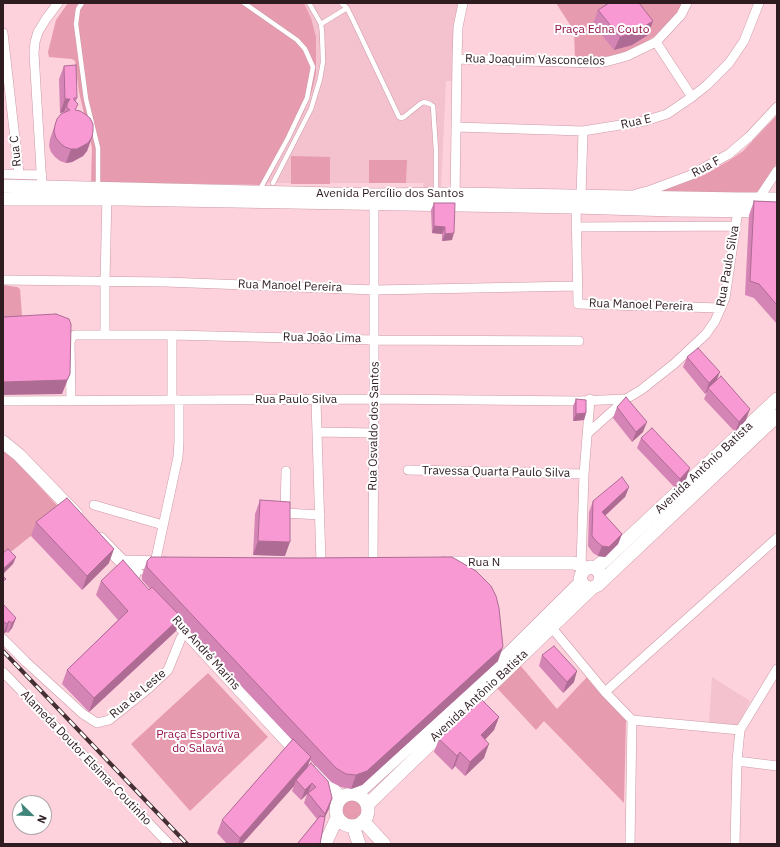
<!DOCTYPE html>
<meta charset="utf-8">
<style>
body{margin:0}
#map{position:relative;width:780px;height:847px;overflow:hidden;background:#fdd2dc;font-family:"IBM Plex Sans",sans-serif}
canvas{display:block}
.frame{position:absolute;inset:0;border:4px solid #2f1c21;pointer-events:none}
.north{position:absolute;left:12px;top:795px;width:40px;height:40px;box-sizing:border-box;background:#fff;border:1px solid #aca4a6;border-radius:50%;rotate:113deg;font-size:11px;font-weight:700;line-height:16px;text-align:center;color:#2f1c21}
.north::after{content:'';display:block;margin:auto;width:14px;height:18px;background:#40857a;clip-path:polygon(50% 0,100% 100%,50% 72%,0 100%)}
</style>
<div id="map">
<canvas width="780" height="847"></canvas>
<div class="frame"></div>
<div class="north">N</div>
</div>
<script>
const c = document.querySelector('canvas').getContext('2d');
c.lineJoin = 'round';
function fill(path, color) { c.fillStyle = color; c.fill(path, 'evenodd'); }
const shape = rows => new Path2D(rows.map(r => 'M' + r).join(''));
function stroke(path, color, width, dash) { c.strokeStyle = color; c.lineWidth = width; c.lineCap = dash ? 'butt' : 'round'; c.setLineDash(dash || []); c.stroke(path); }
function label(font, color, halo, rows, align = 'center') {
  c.font = font + ' "IBM Plex Sans",sans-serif'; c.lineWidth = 4; c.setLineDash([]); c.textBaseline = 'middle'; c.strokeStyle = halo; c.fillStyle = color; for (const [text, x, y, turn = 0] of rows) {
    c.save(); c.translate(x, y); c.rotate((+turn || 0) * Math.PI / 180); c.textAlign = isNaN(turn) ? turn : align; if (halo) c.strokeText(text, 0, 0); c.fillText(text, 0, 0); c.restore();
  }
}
fill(shape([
 [304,3,458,3,452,81,446,81,441,189,424,189,423,183,267,183,303,114,312,91,311,18],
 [712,677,750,701,738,726,709,724]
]), '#f3c2ce');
fill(shape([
 [68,3,304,3,311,18,316,37,316,73,312,91,303,114,266,185,91,182,92,148,79,92,75,61,72,59,49,57,48,52,56,20],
 [556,3,684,3,678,15,658,34,638,47,616,55,602,58,575,60,574,31],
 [777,115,777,163,756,195,654,194,704,175,730,160,743,151],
 [291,156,330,157,330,184,291,184],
 [369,160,407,160,406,183,369,183],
 [3,285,17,287,20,289,23,329,3,329],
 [3,446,62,511,7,555,3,553],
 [520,665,557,709,587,677,626,720,624,803,544,721,536,730,496,687],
 [208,673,268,737,190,811,131,744],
 '340 810a11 11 0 1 1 22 0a11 11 0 1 1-22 0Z'
]), '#e79baf');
const lane = shape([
 [82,3,78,9,76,24,86,99,98,148,98,188],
 [244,3,297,40,305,49,313,67,307,98,288,138,259,191],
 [341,3,347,8,354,22,399,117,401,118,404,117,420,104,424,102,430,104,433,106,436,151,436,192],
 [321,24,347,8],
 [273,183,311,109,320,79,323,62,322,32,321,24,309,3],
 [140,571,148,577]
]);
const street = shape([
 [3,33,19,174],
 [656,42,692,97],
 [457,59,594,63,609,61,627,56,656,42,681,15,687,3],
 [456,127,583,131,645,121,667,114,692,97,707,85,729,63,744,41,759,3],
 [3,174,42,175],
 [42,187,34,53,35,42,38,32,46,19,58,3],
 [636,194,651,190,691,175,729,154,749,137,777,107],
 [581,196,583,131],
 [759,198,777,171],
 [455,199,457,59,458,27,463,3],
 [576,207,578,304,721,308],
 [576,227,735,226],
 [3,280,166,282,375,290,577,286],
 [105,334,105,282,107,194],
 [172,335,172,400],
 [316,400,321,563],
 [3,401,374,399,580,401,626,399],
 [71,401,70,342,72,337,75,335,172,335,374,340,579,341],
 [317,432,374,433],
 [588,433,626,399,641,390,674,364,706,334,715,321,725,298,738,210],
 [408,470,584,474],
 [286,471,285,513,320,515],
 [94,505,163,525],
 [373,562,374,399,374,198],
 [155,563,178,457,179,441,179,400],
 [581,565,584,474,590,399],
 [552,628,605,692,632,720,740,730],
 [3,639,26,662,83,714,97,723,109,720,149,688,168,670,181,638,186,631],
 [3,672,169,844],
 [605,692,777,538],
 [737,761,777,766],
 [630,844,632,720],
 [735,844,737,761,740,730,777,669]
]);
const secondary = shape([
 [3,186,374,195,455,194,740,199,777,199],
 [3,199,120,199,576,207,673,210,777,211],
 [3,442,19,455,76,514],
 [100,539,134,574],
 [123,562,163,563],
 [445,563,573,563,581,565,585,569],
 [595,568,604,561,777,399],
 [600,583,777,416],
 [167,611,302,757],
 [317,772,341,798],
 '336 810a16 16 0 1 1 32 0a16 16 0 1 1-32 0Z',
 [357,794,486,676,581,582],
 [367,805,592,588,598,585,601,579,600,573,595,568,591,567,585,569,581,575,580,579,583,585,589,588,592,588],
 [363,821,384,844],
 [353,826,359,844],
 [325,844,337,818]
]);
stroke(lane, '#cc99a6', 5.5);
stroke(street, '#cc99a6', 10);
stroke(secondary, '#cc99a6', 14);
stroke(lane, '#fff', 4.5);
stroke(street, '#fff', 9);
stroke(secondary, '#fff', 13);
const rail = shape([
 [3,651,187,844]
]);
stroke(rail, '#442f34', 4);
stroke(rail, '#fff', 2.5, [8]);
fill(shape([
 [598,10,648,35,632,45,614,50,593,24],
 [64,66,77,98,76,101,75,110,92,137,87,151,83,156,72,162,66,163,60,161,55,157,51,152,49,146,50,139,57,119,64,112,60,113,59,79],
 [754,201,777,202,777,324,754,298,745,295,749,215],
 [434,203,452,240,442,241,442,234,432,233,431,210],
 [687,357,717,380,746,420,735,432,704,399,707,392,705,394,683,367],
 [576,399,586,413,584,420,573,421,573,406],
 [617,407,643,432,632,442,613,418],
 [641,438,690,468,686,479,676,489,637,448],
 [629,487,625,497,605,516,622,534,618,544,605,557,598,556,593,553,588,546,589,512,593,501],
 [260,500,285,556,253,555,255,514],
 [36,522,109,563,82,590,31,536],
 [147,561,498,661,362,785,351,789,341,787,331,782,310,760,308,766,332,798,325,817,320,844,297,844,317,819,304,803,307,794,301,800,292,791,294,786,242,844,227,844,217,833,222,820,292,740,179,620,176,631,89,712,62,684,67,670,118,620,96,595,101,581,149,590,150,589,142,580,142,575],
 [3,604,16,618,12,628,8,633,6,632,3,634],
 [542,655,574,682,563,693,539,666],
 [468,713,499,717,494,730,485,740,484,758,465,776,455,766,452,770,434,752,439,739,449,730,451,724]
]), '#d584b6');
fill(shape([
 [653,21,648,35,632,45,614,50,620,37],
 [65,99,70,99,67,104,64,112,60,113],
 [92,137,87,151,83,156,72,162,66,163,71,149],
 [434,226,445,227,442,234,432,233],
 [454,233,452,240,442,241,445,234],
 [720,372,716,382,708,388,707,392,705,394,709,383],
 [70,374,62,394,3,395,3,382],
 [750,409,746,420,735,432,739,422],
 [586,413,584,420,573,421,576,414],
 [647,422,643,432,632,442,636,432],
 [690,468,686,479,676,489,680,479],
 [629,487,625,497,598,522,602,512],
 [622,534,618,544,605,557,598,556,602,546],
 [258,541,290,542,285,556,253,555],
 [114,549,109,563,82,590,87,576],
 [16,557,13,564,3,574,3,569],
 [181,617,176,631,89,712,94,698],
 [16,618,12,628,8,633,12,623],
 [9,621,6,632,3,634,7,624],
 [503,647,498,661,362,785,351,789,356,775],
 [577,671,574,682,563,693,567,682],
 [499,717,494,730,476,749,481,735],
 [489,744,484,758,465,776,470,762],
 [460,752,455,766,452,770,457,756],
 [311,757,306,771,296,780,294,786,242,844,238,844,240,838],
 [312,783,308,793,301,800,305,790],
 [332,798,329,809,321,825,325,814]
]), '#ae6b94');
const building = shape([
 [609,3,639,3,653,21,637,31,620,37,598,10,609,3],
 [76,65,77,98,74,98,74,100,78,104,75,110,80,111,85,114,90,118,93,124,93,131,92,137,88,143,77,149,71,149,65,147,60,143,56,138,54,132,55,125,57,119,61,114,70,110,67,108,67,104,70,99,65,99,64,66,76,65],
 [754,201,777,202,777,305,759,284,750,281,754,201],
 [434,203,455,203,454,233,445,234,445,227,434,226,434,203],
 [56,314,69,319,71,324,70,374,67,380,3,382,3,317,56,314],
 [698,348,720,372,709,383,687,357,698,348],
 [721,376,750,409,739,422,708,388,721,376],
 [626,397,647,422,636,432,617,407,626,397],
 [576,399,586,400,586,413,576,414,576,399],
 [652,428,690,468,680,479,641,438,652,428],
 [622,477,629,487,602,512,622,534,609,547,602,546,597,542,592,536,593,501,622,477],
 [67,498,114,549,87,576,36,522,67,498],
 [260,500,290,502,290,542,258,541,260,500],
 [8,549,16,557,3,569,3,553,8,549],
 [151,557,299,558,452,557,476,571,491,586,496,596,499,608,503,647,367,771,356,775,346,774,336,768,147,567,147,561,151,557],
 [123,560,149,590,152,587,181,617,94,698,67,670,128,611,101,581,123,560],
 [3,576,6,579,3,581,3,576],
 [3,604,16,618,12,623,9,621,7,624,3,621,3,604],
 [554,646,577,671,567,682,542,655,554,646],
 [481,699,499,717,481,735,489,744,470,762,460,752,457,756,439,739,454,726,451,724,466,709,468,713,481,699],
 [293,739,311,757,240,838,222,820,293,739],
 [311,763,328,781,332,798,325,814,308,793,316,787,312,783,305,790,296,780,311,763],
 [320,816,325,817,320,844,300,844,298,843,320,816]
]);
fill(building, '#f899d4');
stroke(building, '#ae6b94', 1);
label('12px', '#94154b', '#fff', [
 ["Praça Edna Couto",602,30],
 ["Praça Esportiva",198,735],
 ["do Salavá",198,749]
]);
label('12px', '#2f1c21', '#fff', [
 ["Rua Joaquim Vasconcelos",535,60,1],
 ["Rua E",636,122,-13],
 ["Rua C",16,151,-96],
 ["Rua F",706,167,-28],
 ["Avenida Percílio dos Santos",390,194],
 ["Rua Paulo Silva",728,266,-80],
 ["Rua Manoel Pereira",290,286,2],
 ["Rua Manoel Pereira",641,305,2],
 ["Rua João Lima",322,338,1],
 ["Rua Paulo Silva",296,400],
 ["Rua Osvaldo dos Santos",374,426,-89],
 ["Avenida Antônio Batista",704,468,-43],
 ["Travessa Quarta Paulo Silva",496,472,1],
 ["Rua N",484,563],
 ["Rua André Marins",206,653,48],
 ["Rua da Leste",138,694,-40],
 ["Avenida Antônio Batista",479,696,-43],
 ["Alameda Doutor Elsimar Coutinho",86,758,46]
]);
</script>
